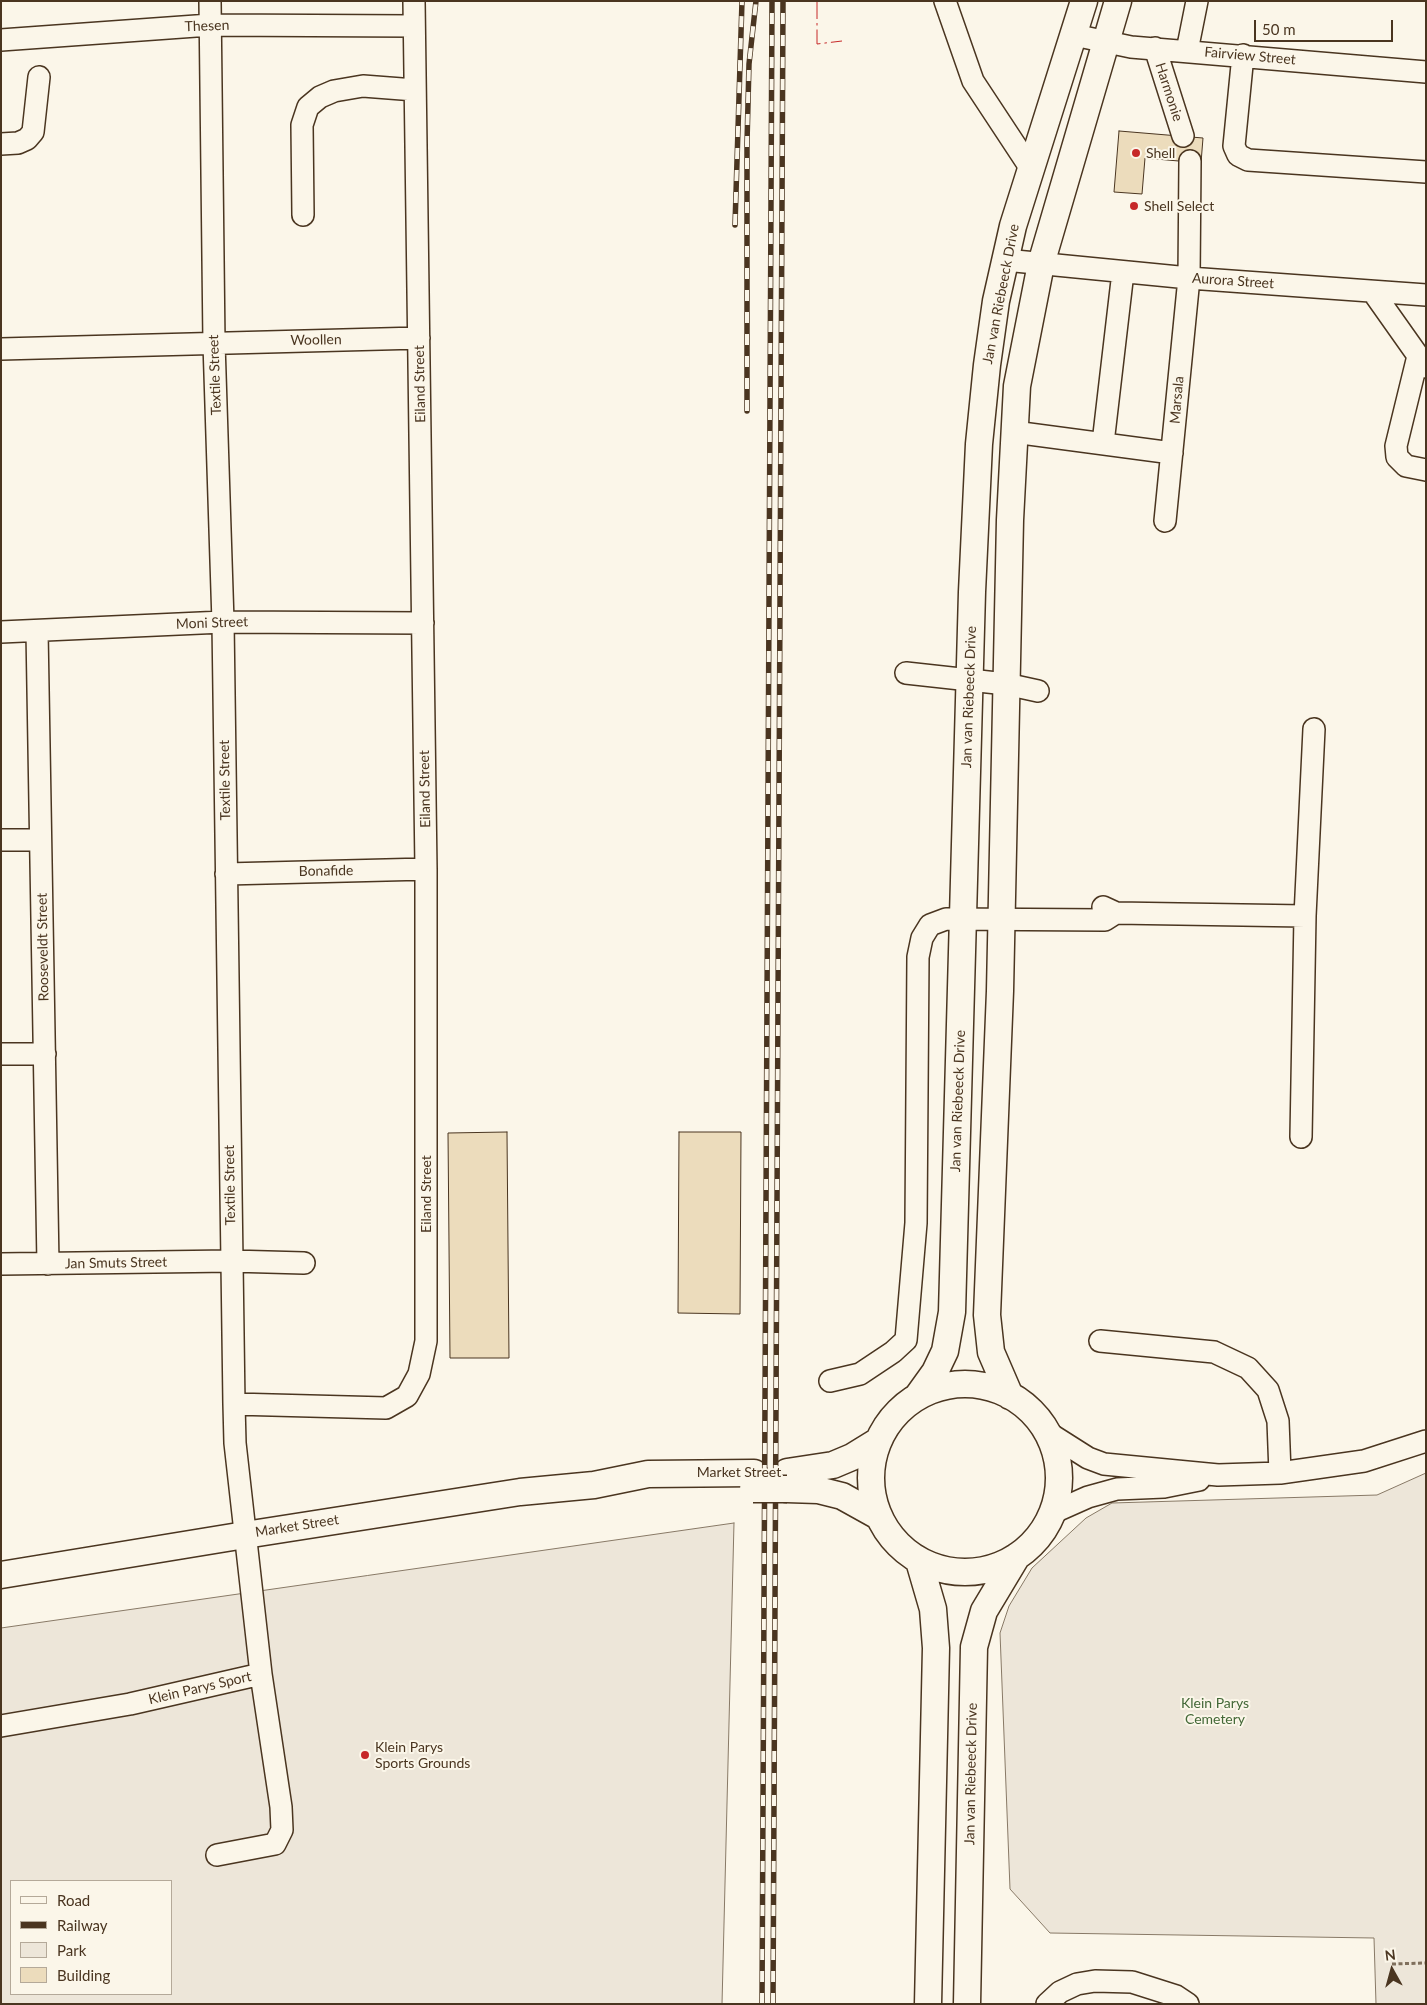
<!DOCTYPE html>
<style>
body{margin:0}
#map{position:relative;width:1427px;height:2005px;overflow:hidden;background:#fbf6e9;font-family:Lato,sans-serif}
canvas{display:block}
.frame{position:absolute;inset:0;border:2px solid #4a3520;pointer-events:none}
.legend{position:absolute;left:10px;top:1880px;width:162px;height:115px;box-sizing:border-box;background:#fbf6e9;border:1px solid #b4a999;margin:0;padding:6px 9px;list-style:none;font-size:15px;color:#4a3520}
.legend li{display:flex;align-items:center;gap:10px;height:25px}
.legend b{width:25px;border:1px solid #b4a999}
.north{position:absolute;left:1367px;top:1945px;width:50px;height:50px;-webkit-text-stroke:4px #fbf6e9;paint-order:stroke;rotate:353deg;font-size:14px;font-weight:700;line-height:20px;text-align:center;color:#4a3520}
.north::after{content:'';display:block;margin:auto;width:18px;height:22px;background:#4a3520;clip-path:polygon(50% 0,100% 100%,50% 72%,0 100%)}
.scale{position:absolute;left:1254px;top:20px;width:139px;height:22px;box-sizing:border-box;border:2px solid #4a3520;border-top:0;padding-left:6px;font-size:15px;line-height:18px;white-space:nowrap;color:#4a3520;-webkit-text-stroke:4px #fbf6e9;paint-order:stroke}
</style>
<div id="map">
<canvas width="1427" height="2005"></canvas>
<div class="frame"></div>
<ul class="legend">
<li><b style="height:6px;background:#fbf6e9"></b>Road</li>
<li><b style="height:6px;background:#4a3520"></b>Railway</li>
<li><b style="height:14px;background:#ede6d9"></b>Park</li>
<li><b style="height:14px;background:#ecdcbc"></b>Building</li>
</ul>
<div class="north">N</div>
<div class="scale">50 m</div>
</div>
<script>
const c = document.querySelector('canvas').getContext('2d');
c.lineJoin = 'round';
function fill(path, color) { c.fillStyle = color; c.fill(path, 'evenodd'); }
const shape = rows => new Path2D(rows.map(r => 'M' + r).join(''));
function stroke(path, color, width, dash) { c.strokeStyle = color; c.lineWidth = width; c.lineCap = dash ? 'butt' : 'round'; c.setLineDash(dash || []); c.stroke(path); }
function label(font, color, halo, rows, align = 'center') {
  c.font = font + ' Lato,sans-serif'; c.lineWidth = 4; c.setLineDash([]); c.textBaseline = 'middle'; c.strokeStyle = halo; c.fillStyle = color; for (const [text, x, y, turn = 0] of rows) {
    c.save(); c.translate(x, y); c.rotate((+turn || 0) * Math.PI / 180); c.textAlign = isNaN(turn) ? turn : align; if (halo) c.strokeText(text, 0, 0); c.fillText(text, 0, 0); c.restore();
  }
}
const green = shape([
 [1426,1473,1426,2004,1376,2004,1374,1938,1050,1933,1010,1889,1000,1633,1009,1606,1032,1568,1086,1518,1112,1503,1377,1495,1426,1473],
 [734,1523,722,2004,1,2004,1,1628,734,1523],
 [11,1881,171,1881,171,1994,11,1994,11,1881]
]);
fill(green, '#ede6d9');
stroke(green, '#887966', 1);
const building = shape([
 [1119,131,1203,138,1201,163,1145,158,1142,194,1114,192,1119,131],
 [507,1132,509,1358,450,1358,448,1133,507,1132],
 [679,1132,741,1132,740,1314,678,1313,679,1132]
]);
fill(building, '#ecdcbc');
stroke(building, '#4a3520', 1);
const minor = shape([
 [945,1,973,81,1031,169],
 [1074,35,1131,47,1426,72],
 [1,40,210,25,414,26],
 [1155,48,1183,136],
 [1187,51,1197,1],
 [1243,55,1234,146,1238,155,1248,160,1426,172],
 [1,144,18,143,27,139,33,132,39,77],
 [303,215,302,125,308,107,320,97,334,91,363,86,415,90],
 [1005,260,1189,278,1426,295],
 [1373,292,1426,367],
 [1,349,419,338],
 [1418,356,1396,446,1397,457,1406,466,1426,470],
 [1014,432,1172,453],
 [1103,443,1123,272],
 [1165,521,1189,278,1190,161],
 [37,631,48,1264],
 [1,632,223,622,423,623],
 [906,673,1006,684,1038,691],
 [1,840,40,840],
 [226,874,426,869],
 [1103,907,1116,913,1305,916],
 [1,1054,45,1054],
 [1301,1137,1305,916,1314,729],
 [1,1264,231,1261,304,1263],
 [1100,1341,1214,1352,1248,1368,1268,1390,1278,1421,1280,1473],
 [830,1381,860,1374,893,1352,906,1340,916,1223,918,957,922,938,930,925,946,919,1105,920,1116,913],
 [234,1404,386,1408,407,1396,419,1374,426,1341,426,869,414,1],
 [1047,1432,1088,1458,1104,1464,1218,1475,1280,1473,1364,1461,1426,1441],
 [1052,1513,1088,1497,1117,1489,1164,1487,1199,1480],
 [1,1726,130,1704,261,1674,235,1443,234,1404,223,622,214,343,210,1],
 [217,1855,275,1844,282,1830,281,1807,261,1674],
 [1047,2004,1060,1992,1077,1984,1095,1981,1132,1982,1176,1996,1188,2004]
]);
const major = shape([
 '871 1478a94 94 0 1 1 188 0a94 94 0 1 1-188 0Z',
 [1010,1396,991,1352,987,1315,1000,991,1010,520,1017,386,1041,264,1118,1],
 [917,1397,935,1372,945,1351,952,1312,972,592,979,444,987,365,996,301,1013,226,1084,1],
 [787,1472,833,1465,852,1457,878,1441],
 [787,1489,818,1490,842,1496,878,1516],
 [919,1561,933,1609,936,1648,928,2004],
 [1,1575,245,1535,520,1492,594,1485,648,1474,754,1473],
 [967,2004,974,1647,984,1611,1017,1556]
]);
stroke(minor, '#4a3520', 24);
stroke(major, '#4a3520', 29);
stroke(shape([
 [1392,1964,1426,1963]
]), '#7f6f5c', 3, [4, 2.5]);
stroke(minor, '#fbf6e9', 21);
stroke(major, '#fbf6e9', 26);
const rail = shape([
 [735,225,742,1],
 [747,411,747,143,749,64,756,1],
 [762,2004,772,1],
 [773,2004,783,1]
]);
stroke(rail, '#4a3520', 5.5);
stroke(rail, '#fbf6e9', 4, [11]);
const majorBridge = shape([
 [753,1489,787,1489]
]);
stroke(majorBridge, '#4a3520', 29, []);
stroke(majorBridge, '#fbf6e9', 26);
stroke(shape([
 [817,1,817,44,842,41]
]), '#c62828', 1, [18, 4, 2.5, 4]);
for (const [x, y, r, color] of [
 [1136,153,5,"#c62828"],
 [1134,206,5,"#c62828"],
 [365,1755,5,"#c62828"]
]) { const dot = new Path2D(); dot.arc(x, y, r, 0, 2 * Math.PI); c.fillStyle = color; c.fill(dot); stroke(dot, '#fbf6e9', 2); }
label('14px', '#4a3520', '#fbf6e9', [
 ["Thesen",207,26,-2],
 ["Fairview Street",1250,56,5],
 ["Harmonie",1169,92,72],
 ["Aurora Street",1233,281,4],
 ["Jan van Riebeeck Drive",1001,294,-79],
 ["Woollen",316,340,-1],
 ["Textile Street",215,375,-92],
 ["Eiland Street",420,384,-91],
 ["Marsala",1177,400,-85],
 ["Moni Street",212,623,-2],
 ["Jan van Riebeeck Drive",969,697,-88],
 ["Textile Street",225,780,-91],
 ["Eiland Street",425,789,-91],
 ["Bonafide",326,871,-1],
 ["Rooseveldt Street",43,947,-91],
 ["Jan van Riebeeck Drive",958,1101,-88],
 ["Textile Street",230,1185,-91],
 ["Eiland Street",426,1194,-90],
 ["Jan Smuts Street",116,1263,-1],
 ["Market Street",739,1472],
 ["Market Street",297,1526,-9],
 ["Klein Parys Sport",200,1688,-13],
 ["Jan van Riebeeck Drive",971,1774,-89]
]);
label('14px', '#4a3520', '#fbf6e9', [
 ["Shell",1146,153],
 ["Shell Select",1144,206],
 ["Klein Parys",375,1747],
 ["Sports Grounds",375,1763]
], 'left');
label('14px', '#436837', '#fbf6e9', [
 ["Klein Parys",1215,1703],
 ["Cemetery",1215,1719]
]);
</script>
